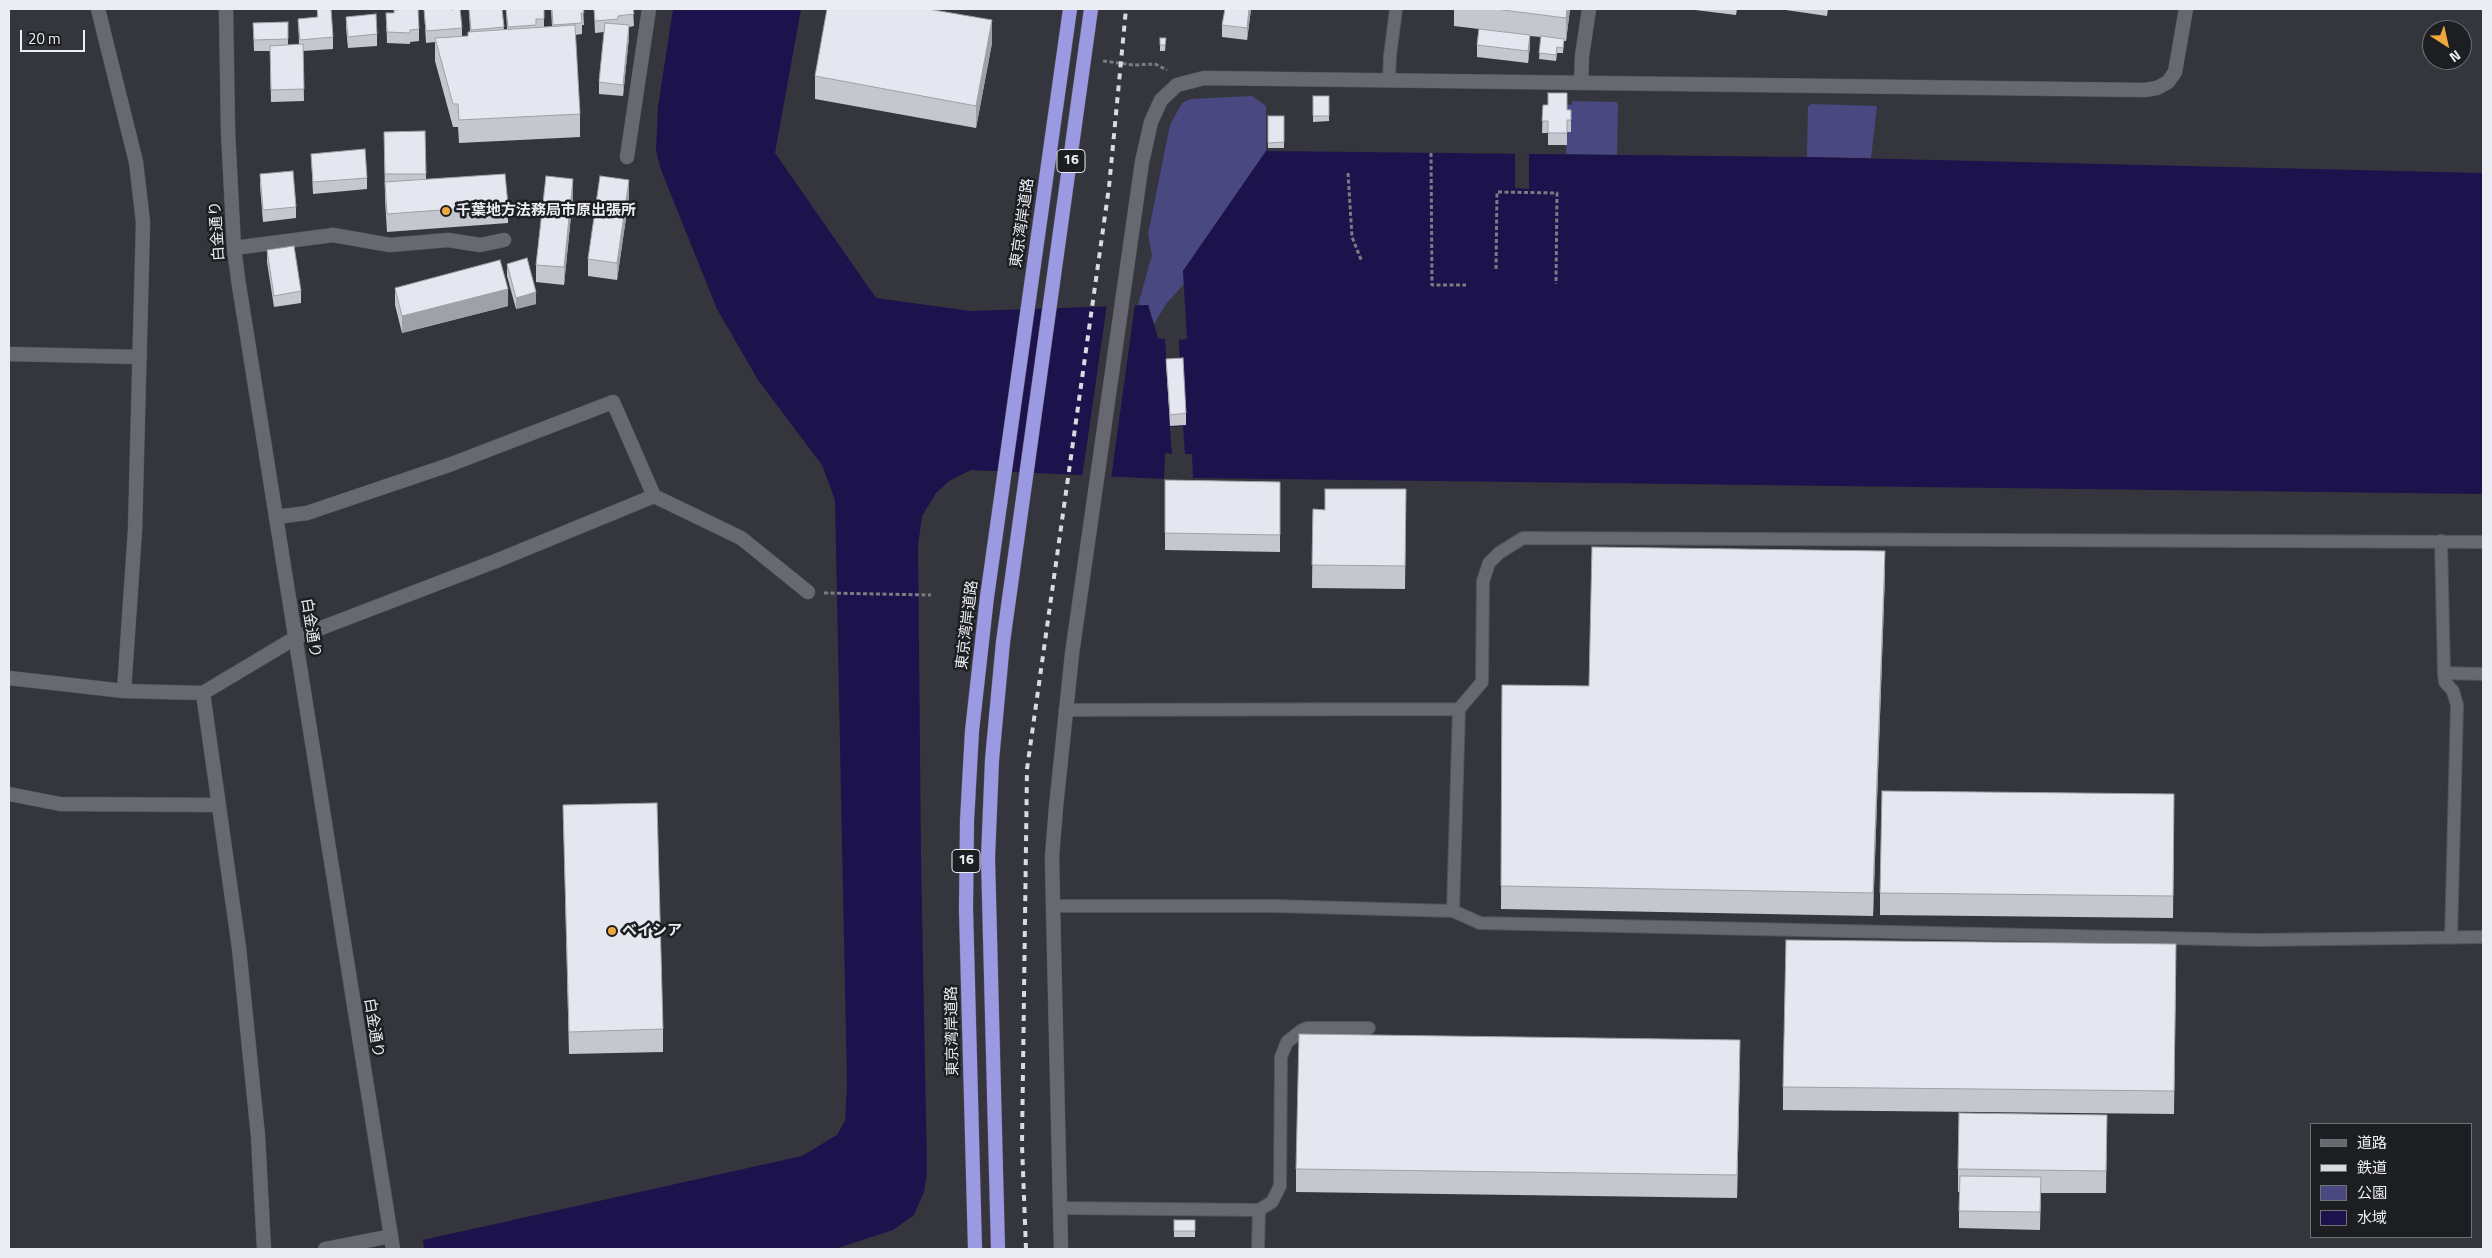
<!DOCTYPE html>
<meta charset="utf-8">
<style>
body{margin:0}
#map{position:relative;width:2492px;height:1258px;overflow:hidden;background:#35363d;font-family:"Titillium Web","Noto Sans JP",sans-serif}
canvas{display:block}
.frame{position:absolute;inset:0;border:10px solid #ecedf2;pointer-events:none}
.legend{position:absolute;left:2310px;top:1123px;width:162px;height:115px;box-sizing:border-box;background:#1d1e21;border:1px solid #707175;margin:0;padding:6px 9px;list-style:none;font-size:15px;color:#ecedf2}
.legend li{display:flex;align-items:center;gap:10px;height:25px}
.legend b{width:25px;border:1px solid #707175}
.north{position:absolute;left:2422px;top:20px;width:50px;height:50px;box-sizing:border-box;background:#1d1e21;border:1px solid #707175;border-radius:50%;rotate:145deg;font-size:14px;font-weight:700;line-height:20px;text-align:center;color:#ecedf2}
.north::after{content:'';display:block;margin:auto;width:18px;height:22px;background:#eea83c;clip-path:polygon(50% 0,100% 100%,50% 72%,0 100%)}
.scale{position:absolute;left:20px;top:30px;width:65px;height:22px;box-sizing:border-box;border:2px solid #ecedf2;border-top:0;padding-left:6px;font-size:15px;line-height:18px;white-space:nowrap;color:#ecedf2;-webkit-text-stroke:4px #1d1e21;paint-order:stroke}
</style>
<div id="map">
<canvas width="2492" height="1258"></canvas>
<div class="frame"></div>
<ul class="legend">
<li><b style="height:6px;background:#686870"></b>道路</li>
<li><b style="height:6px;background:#dadbe0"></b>鉄道</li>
<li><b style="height:14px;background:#4a4881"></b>公園</li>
<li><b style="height:14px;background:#1c124c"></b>水域</li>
</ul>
<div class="north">N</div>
<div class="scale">20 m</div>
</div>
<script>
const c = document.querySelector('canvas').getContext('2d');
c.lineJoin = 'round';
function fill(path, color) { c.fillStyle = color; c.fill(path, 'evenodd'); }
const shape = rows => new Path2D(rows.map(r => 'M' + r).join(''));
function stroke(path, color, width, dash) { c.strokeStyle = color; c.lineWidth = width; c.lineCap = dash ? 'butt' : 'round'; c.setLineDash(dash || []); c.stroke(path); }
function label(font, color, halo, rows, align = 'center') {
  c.font = font + ' "Titillium Web","Noto Sans JP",sans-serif'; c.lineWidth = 5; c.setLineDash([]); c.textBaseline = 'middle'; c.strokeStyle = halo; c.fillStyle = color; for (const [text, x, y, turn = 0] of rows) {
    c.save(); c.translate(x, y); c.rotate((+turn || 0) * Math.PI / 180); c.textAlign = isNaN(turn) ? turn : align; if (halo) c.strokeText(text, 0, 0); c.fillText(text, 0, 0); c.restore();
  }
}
fill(shape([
 [1252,96,1266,106,1266,151,1183,271,1184,284,1166,304,1154,324,1148,305,1138,305,1152,255,1148,234,1170,125,1182,103,1191,99],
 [1572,101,1616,102,1618,104,1617,155,1566,154,1567,131,1571,131,1571,122,1567,121,1567,104,1572,105],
 [1811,104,1877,106,1871,158,1807,157,1808,107]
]), '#4a4881');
fill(shape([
 [673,9,801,9,775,153,876,298,971,311,1148,305,1158,338,1165,339,1167,371,1180,370,1179,340,1187,339,1183,271,1266,151,1807,157,2483,173,2483,494,1193,478,1192,454,1185,454,1183,426,1170,427,1172,454,1165,453,1164,479,971,470,949,481,936,493,922,516,918,546,921,857,927,1172,924,1192,914,1215,893,1230,835,1249,424,1249,423,1240,802,1156,837,1135,845,1121,847,1086,835,500,822,465,758,380,717,309,661,170,656,150,658,107]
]), '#1c124c');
fill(shape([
 [1515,153,1529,154,1529,189,1515,188],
 [1107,304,1135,304,1111,479,1082,478]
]), '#35363d');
const service = shape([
 [1389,80,1390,56,1396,9],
 [2441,541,2444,673,2445,682,2453,691,2457,705,2451,938],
 [2444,673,2483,674],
 [1065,710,1459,709],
 [1053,906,1275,906,1453,911,1480,923,2256,940,2483,937],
 [1453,911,1459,709,1482,682,1483,581,1489,563,1499,553,1523,538,2483,542],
 [1060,1208,1259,1210],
 [1258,1249,1259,1210,1272,1202,1280,1186,1281,1057,1287,1042,1302,1030,1307,1028,1369,1028]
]);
const minor = shape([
 [98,9,136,162,143,222,135,530,124,691],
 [1581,83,1582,56,1589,9],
 [627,157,649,9],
 [234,248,333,235,390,245,448,240,480,245,504,240],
 [9,354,140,357],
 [276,517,307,513,449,465,613,402,654,496,741,538,808,592],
 [9,678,124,691,203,693,295,638],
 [203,693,239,948,258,1136,264,1249],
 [9,794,60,804,219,805],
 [325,1249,391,1236]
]);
const tertiary = shape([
 [226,9,228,131,234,248,238,279,393,1249],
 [295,638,496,561,654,496],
 [1061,1249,1053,906,1052,857,1056,807,1072,654,1142,162,1151,122,1161,100,1177,85,1204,78,2145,90,2157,88,2168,82,2175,72,2186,9]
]);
const trunk = shape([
 [975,1249,966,909,967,821,972,731,987,597,1070,9],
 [998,1249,988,858,992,760,1003,642,1091,9]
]);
stroke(service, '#53535a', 14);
stroke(minor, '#53535a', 15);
stroke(tertiary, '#53535a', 15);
stroke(trunk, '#53535a', 15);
stroke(shape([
 [1103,61,1133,65,1155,64,1167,70],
 [1431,153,1432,285,1466,285],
 [1348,173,1352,237,1362,262],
 [1496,269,1497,192,1557,193,1556,284],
 [824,593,931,595]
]), '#7b7c82', 3, [4, 2.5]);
stroke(service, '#686870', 12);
stroke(minor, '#686870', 14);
stroke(tertiary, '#686870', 14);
stroke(trunk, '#9a99e2', 14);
stroke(shape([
 [1026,1249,1022,1145,1027,769,1109,187,1126,9]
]), '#dadbe0', 4, [6, 6]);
fill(shape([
 [317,9,333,37,333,49,303,51,304,101,271,102,270,51,254,51,253,23,288,22,288,45,299,44,298,19,317,17],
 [424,9,462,28,462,36,468,36,468,32,470,32,469,9,502,9,504,30,507,29,506,9,544,9,544,27,552,27,551,9,583,9,584,25,582,25,582,34,575,35,580,114,580,137,459,143,458,127,453,127,435,61,435,42,426,43],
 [594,9,633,9,634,26,629,27,629,37,623,96,599,94,599,82,604,32,595,33],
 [1251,9,1247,40,1222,37,1222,25],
 [1454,9,1570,9,1566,41,1564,41,1563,53,1557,53,1556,61,1539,59,1541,37,1530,36,1530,46,1528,63,1477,57,1477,45,1479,29,1454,26],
 [1618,9,1630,9,1629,10],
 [1687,9,1737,9,1736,15],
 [1779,9,1828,9,1827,16],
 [386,13,419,29,419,41,410,42,410,44,387,43],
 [346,17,377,34,377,46,348,48,346,28],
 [1160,38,1166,38,1165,51,1160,51],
 [992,43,976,128,815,99,815,76],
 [1313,96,1329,96,1329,121,1313,122],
 [1543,105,1571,110,1571,132,1567,132,1567,145,1548,145,1548,133,1542,133],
 [1268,116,1284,116,1284,148,1268,148],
 [384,132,426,174,426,179,508,205,508,223,387,232,385,200],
 [311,154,367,178,367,189,313,194],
 [260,174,296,207,296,218,263,222,260,186],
 [573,196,564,285,536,282,536,265],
 [629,197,617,280,588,276,588,259],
 [267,250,301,291,301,303,274,307,267,262],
 [507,264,536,304,516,309,507,276],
 [395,288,508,306,402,333,395,305],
 [1166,359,1186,413,1186,425,1170,426],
 [1165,480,1280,482,1280,552,1165,550],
 [1406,489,1405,589,1312,588,1313,509,1325,510],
 [1885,573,1873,916,1501,909,1502,685,1589,686],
 [563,805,663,1029,663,1052,569,1054],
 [2174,817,2173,918,1880,915,1880,893],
 [2176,967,2174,1114,1783,1110,1783,1087],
 [1740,1063,1737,1198,1296,1192,1296,1169],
 [2107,1115,2106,1193,2041,1193,2040,1230,1959,1228,1959,1192,1958,1192,1958,1169],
 [1174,1220,1195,1220,1195,1237,1174,1237]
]), '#c5c6ce');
fill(shape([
 [1249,9,1251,9,1247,40,1247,28],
 [1567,9,1570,9,1566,41,1566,18],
 [992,20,992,43,976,128,976,106],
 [629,25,629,37,623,96,623,85],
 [1530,35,1530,46,1528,63,1528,51],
 [573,179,573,196,564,285,564,267],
 [629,180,629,197,617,280,617,263],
 [508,289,508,306,402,333,402,316],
 [536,292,536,304,516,309,516,298],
 [1885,551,1885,573,1873,916,1873,893],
 [1740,1040,1740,1063,1737,1198,1737,1175]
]), '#a0a1a8');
const building = shape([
 [317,9,331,9,333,37,300,40,298,19,318,17,317,9],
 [410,9,418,9,419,29,410,30,410,33,387,32,386,13,394,13,394,10,410,9],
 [424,9,451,9,451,10,460,9,462,28,426,31,424,9],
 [469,9,502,9,504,27,471,30,469,9],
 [506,9,544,9,544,19,536,19,536,25,508,27,506,9],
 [552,9,583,9,584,13,581,13,582,23,553,25,552,9],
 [594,9,633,9,634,14,618,16,618,19,595,21,594,9],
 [827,9,928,9,992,20,976,106,815,76,827,9],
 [1225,9,1249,9,1247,28,1222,25,1225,9],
 [1495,9,1567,9,1566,18,1495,9],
 [376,14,377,34,348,37,346,17,376,14],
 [288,22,288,39,254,40,253,23,288,22],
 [605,23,629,25,623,85,599,82,605,23],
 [575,25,580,114,459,120,458,104,453,104,435,38,468,36,468,32,575,25],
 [1479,29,1530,35,1528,51,1477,45,1479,29],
 [1541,36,1564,39,1563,48,1557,47,1556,55,1539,53,1541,36],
 [1160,38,1166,38,1165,45,1160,45,1160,38],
 [303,44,304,89,271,90,270,46,303,44],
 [1548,93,1567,93,1567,110,1571,110,1571,120,1567,120,1567,133,1548,133,1548,121,1542,121,1543,105,1548,105,1548,93],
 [1313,96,1329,96,1329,116,1313,116,1313,96],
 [1268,116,1284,116,1284,142,1268,143,1268,116],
 [425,131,426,174,385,174,384,132,425,131],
 [365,149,367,178,313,182,311,154,365,149],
 [293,171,296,207,263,210,260,174,293,171],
 [505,174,508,205,387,214,385,182,505,174],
 [546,176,573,179,564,267,536,265,546,176],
 [600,176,629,180,617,263,588,259,600,176],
 [294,246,301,291,274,296,267,250,294,246],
 [527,258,536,292,516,298,507,264,527,258],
 [500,260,508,289,402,316,395,288,500,260],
 [1183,358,1186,413,1170,415,1166,359,1183,358],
 [1165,480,1280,482,1280,535,1165,533,1165,480],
 [1325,489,1406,489,1405,566,1312,565,1313,509,1325,510,1325,489],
 [1592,547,1885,551,1873,893,1501,886,1502,685,1589,686,1592,547],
 [1882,791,2174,794,2173,896,1880,893,1882,791],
 [657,803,663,1029,569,1032,563,805,657,803],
 [1786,940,2176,944,2174,1091,1783,1087,1786,940],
 [1299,1034,1740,1040,1737,1175,1296,1169,1299,1034],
 [1959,1113,2107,1115,2106,1171,1958,1169,1959,1113],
 [1960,1176,2041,1177,2040,1212,1959,1211,1960,1176],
 [1174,1220,1195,1220,1195,1231,1174,1231,1174,1220]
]);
fill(building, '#e5e6f0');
stroke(building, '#a0a1a8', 1);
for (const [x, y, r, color] of [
 [446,211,5,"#eea83c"],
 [612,931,5,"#eea83c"]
]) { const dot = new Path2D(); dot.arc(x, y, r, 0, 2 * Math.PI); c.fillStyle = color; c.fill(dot); stroke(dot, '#1d1e21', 2); }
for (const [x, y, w] of [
 [1071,161,28],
 [966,861,28]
]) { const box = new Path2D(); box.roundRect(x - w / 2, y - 11.5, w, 23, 4); c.fillStyle = '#1d1e21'; c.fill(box); stroke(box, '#ecedf2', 1); }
label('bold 14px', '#ecedf2', null, [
 ["16",1071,161],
 ["16",966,861]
]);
label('bold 15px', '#ecedf2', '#1d1e21', [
 ["千葉地方法務局市原出張所",456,211],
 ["ベイシア",622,931]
], 'left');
label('15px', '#ecedf2', '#1d1e21', [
 ["東京湾岸道路",1023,223,-82],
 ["白金通り",218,231,-94],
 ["東京湾岸道路",968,625,-83],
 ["白金通り",310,628,81],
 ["白金通り",373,1028,81],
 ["東京湾岸道路",953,1031,-91]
]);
</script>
